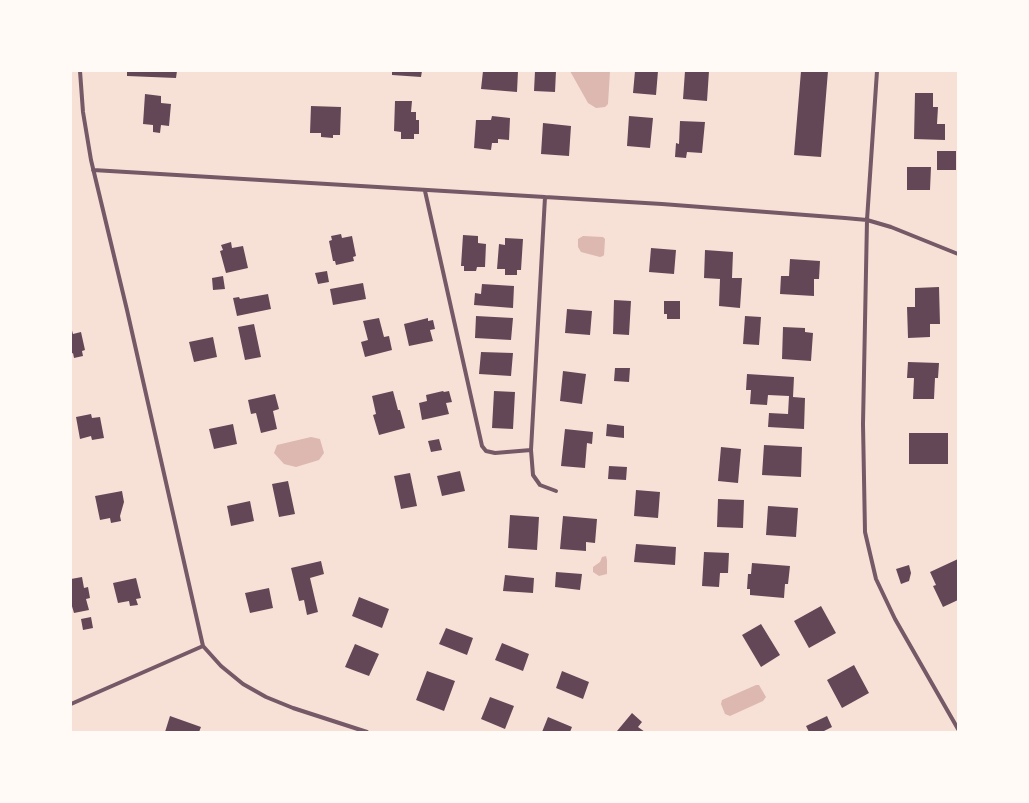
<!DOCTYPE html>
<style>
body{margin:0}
#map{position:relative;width:1029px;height:803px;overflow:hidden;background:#f7e1d7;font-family:Commissioner,sans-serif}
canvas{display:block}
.frame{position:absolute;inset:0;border:72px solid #fffaf5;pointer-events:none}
</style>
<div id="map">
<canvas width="1029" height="803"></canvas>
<div class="frame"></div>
</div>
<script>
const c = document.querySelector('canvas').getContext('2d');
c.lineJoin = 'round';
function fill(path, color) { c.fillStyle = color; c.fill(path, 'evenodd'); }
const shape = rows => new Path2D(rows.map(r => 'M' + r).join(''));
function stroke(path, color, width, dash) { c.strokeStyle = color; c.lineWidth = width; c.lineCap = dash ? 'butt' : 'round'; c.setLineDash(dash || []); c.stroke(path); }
fill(shape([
 [570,71,610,71,608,104,605,107,596,108,588,103],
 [583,236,603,237,605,239,604,255,603,256,600,257,581,252,578,247,578,239],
 [311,437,320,439,324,453,319,460,296,467,284,464,274,453,277,445],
 [606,556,607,560,607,574,599,576,593,572,593,567,600,562,602,557],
 [756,685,759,685,766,697,763,701,730,716,725,714,721,704,722,700]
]), '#dcb8b0');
fill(shape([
 [127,71,177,71,176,78,127,76],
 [392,71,422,71,421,77,392,75],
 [483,71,518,71,517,92,481,89],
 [535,71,556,71,555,92,534,91],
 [635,71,658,71,656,95,633,93],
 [685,71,709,71,707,101,683,99],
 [801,71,828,71,821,157,794,155],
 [915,93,933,93,933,107,938,107,937,124,945,124,945,140,914,139],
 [145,94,161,96,161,103,171,104,169,126,161,125,160,133,153,132,153,125,143,124],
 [395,101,412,101,411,112,416,112,416,120,419,120,419,134,414,134,414,139,401,139,401,132,394,131],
 [311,106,341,107,340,135,333,135,333,138,321,137,321,133,310,133],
 [492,116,510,118,509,140,498,139,498,143,492,143,491,150,474,148,476,120,491,120],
 [629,116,653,118,650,148,627,146],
 [680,121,705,122,702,153,687,152,686,158,675,157,676,143,679,144],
 [543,123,571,126,569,156,541,154],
 [937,151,956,151,956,170,937,170],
 [907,167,931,167,930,190,907,190],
 [341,234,342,238,352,236,356,256,353,257,354,261,336,265,335,261,333,261,329,241,332,240,331,236],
 [463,235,478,236,478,243,486,244,485,267,477,267,476,271,464,271,464,266,461,266],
 [505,238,523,239,521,270,517,270,517,275,505,275,505,269,497,269,499,244,505,245],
 [231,242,232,248,243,246,248,268,226,273,220,251,223,250,221,245],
 [651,248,676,250,674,274,649,272],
 [705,250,733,252,732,278,742,278,740,308,719,306,720,279,704,278],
 [790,259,820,261,819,279,814,279,814,296,780,294,781,276,789,276],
 [327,271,329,282,318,284,315,273],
 [223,276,225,289,213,290,212,278],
 [363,283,366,299,333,305,330,289],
 [482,284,514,286,513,308,474,305,475,293,481,294],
 [939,287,940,324,930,324,930,337,908,338,907,307,915,307,915,288],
 [268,294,271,309,237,316,233,298,239,297,240,299],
 [614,300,631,301,629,335,613,334],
 [664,301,680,301,680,319,667,319,667,314,664,314],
 [567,309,592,311,590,335,565,333],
 [476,316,513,318,511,340,475,338],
 [745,316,761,317,759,345,743,344],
 [379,318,384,337,389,336,392,350,365,357,361,342,368,340,363,321],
 [428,318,428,321,433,320,435,329,430,330,433,341,409,346,404,324],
 [254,324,261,357,245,360,238,327],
 [71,327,73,334,81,332,85,350,82,351,83,356,74,358,73,353,71,354],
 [783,327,805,328,805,332,813,333,811,361,782,359],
 [213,337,217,357,194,362,189,342],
 [481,352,513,353,511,376,479,374],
 [908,362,939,363,938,378,935,378,934,399,913,399,914,378,907,378],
 [615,368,630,368,629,382,614,381],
 [563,371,586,374,582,404,560,401],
 [747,374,794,377,793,397,805,398,804,429,768,427,769,413,788,414,789,396,768,395,767,405,750,404,751,390,746,390],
 [393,391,398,410,400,410,405,428,379,435,373,415,376,414,372,396],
 [443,391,444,392,449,391,452,402,446,403,449,414,422,420,419,403,427,401,426,395],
 [494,391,515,392,513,429,492,428],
 [275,394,279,409,273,411,277,429,261,433,256,413,251,414,248,400],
 [91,414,92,418,100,417,104,438,92,440,91,436,80,439,76,417],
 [233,424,237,444,214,449,209,429],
 [607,424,624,426,624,438,606,436],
 [565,429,593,432,592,444,587,443,585,468,561,466],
 [909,433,948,433,948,464,909,464],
 [439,439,442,450,431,452,428,441],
 [764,445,802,447,801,477,762,475],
 [721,447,741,449,738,483,718,481],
 [609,466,627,467,626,480,608,479],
 [460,471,465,491,442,496,437,476],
 [410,473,417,506,401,509,394,476],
 [288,481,295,514,279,517,272,484],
 [636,490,660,492,658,518,634,516],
 [122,491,124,502,120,516,121,521,111,523,110,518,100,520,95,496],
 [718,499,744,500,743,528,717,527],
 [250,501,254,521,231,526,227,506],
 [768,506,798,508,796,537,766,535],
 [510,515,539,517,537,550,508,548],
 [563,516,597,519,595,543,586,542,586,551,560,549],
 [636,544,676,547,675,565,634,562],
 [704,552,729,553,728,573,720,573,719,587,702,586],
 [958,559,958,600,943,607,933,586,936,585,930,572],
 [321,561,324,574,310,578,318,612,307,615,304,600,299,601,291,568],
 [752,563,790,566,788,584,785,584,784,598,750,595,750,589,747,589,748,574,751,574],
 [909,565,911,573,909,581,901,584,896,569],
 [556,572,582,574,580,590,555,587],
 [505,575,534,578,533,593,503,591],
 [82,577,84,588,88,587,90,598,86,599,89,610,74,613,71,603,71,579],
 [136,578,141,598,136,599,138,605,130,606,129,601,118,603,113,583],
 [269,588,273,608,250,613,245,593],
 [359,597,389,609,382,628,352,616],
 [821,606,836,633,809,648,794,621],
 [91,617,93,628,83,630,81,619],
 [761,624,780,655,761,667,742,635],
 [446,628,473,638,467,655,439,644],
 [502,643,529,654,523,671,495,660],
 [355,644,379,654,369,676,345,667],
 [854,665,869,693,842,708,827,680],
 [427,671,455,681,444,711,416,700],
 [562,671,589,682,583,699,556,688],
 [490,697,514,706,505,729,481,719],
 [632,713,642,722,638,727,645,732,618,732,617,731],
 [170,716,201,727,199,732,165,732],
 [827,716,832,727,822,732,809,732,806,726],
 [548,717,572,727,570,732,542,732]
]), '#644757');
stroke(shape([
 [80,71,83,112,91,160,127,310,203,646,221,666,243,684,266,697,293,708,367,732],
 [877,71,867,220,863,424,865,532,876,579,895,619,958,729],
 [93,170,662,204,845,218,867,220,891,227,958,254],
 [425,191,482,446,486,451,495,453,531,450],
 [545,197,531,450,533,475,540,485,556,491],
 [71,704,203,646]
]), '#755966', 4);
</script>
